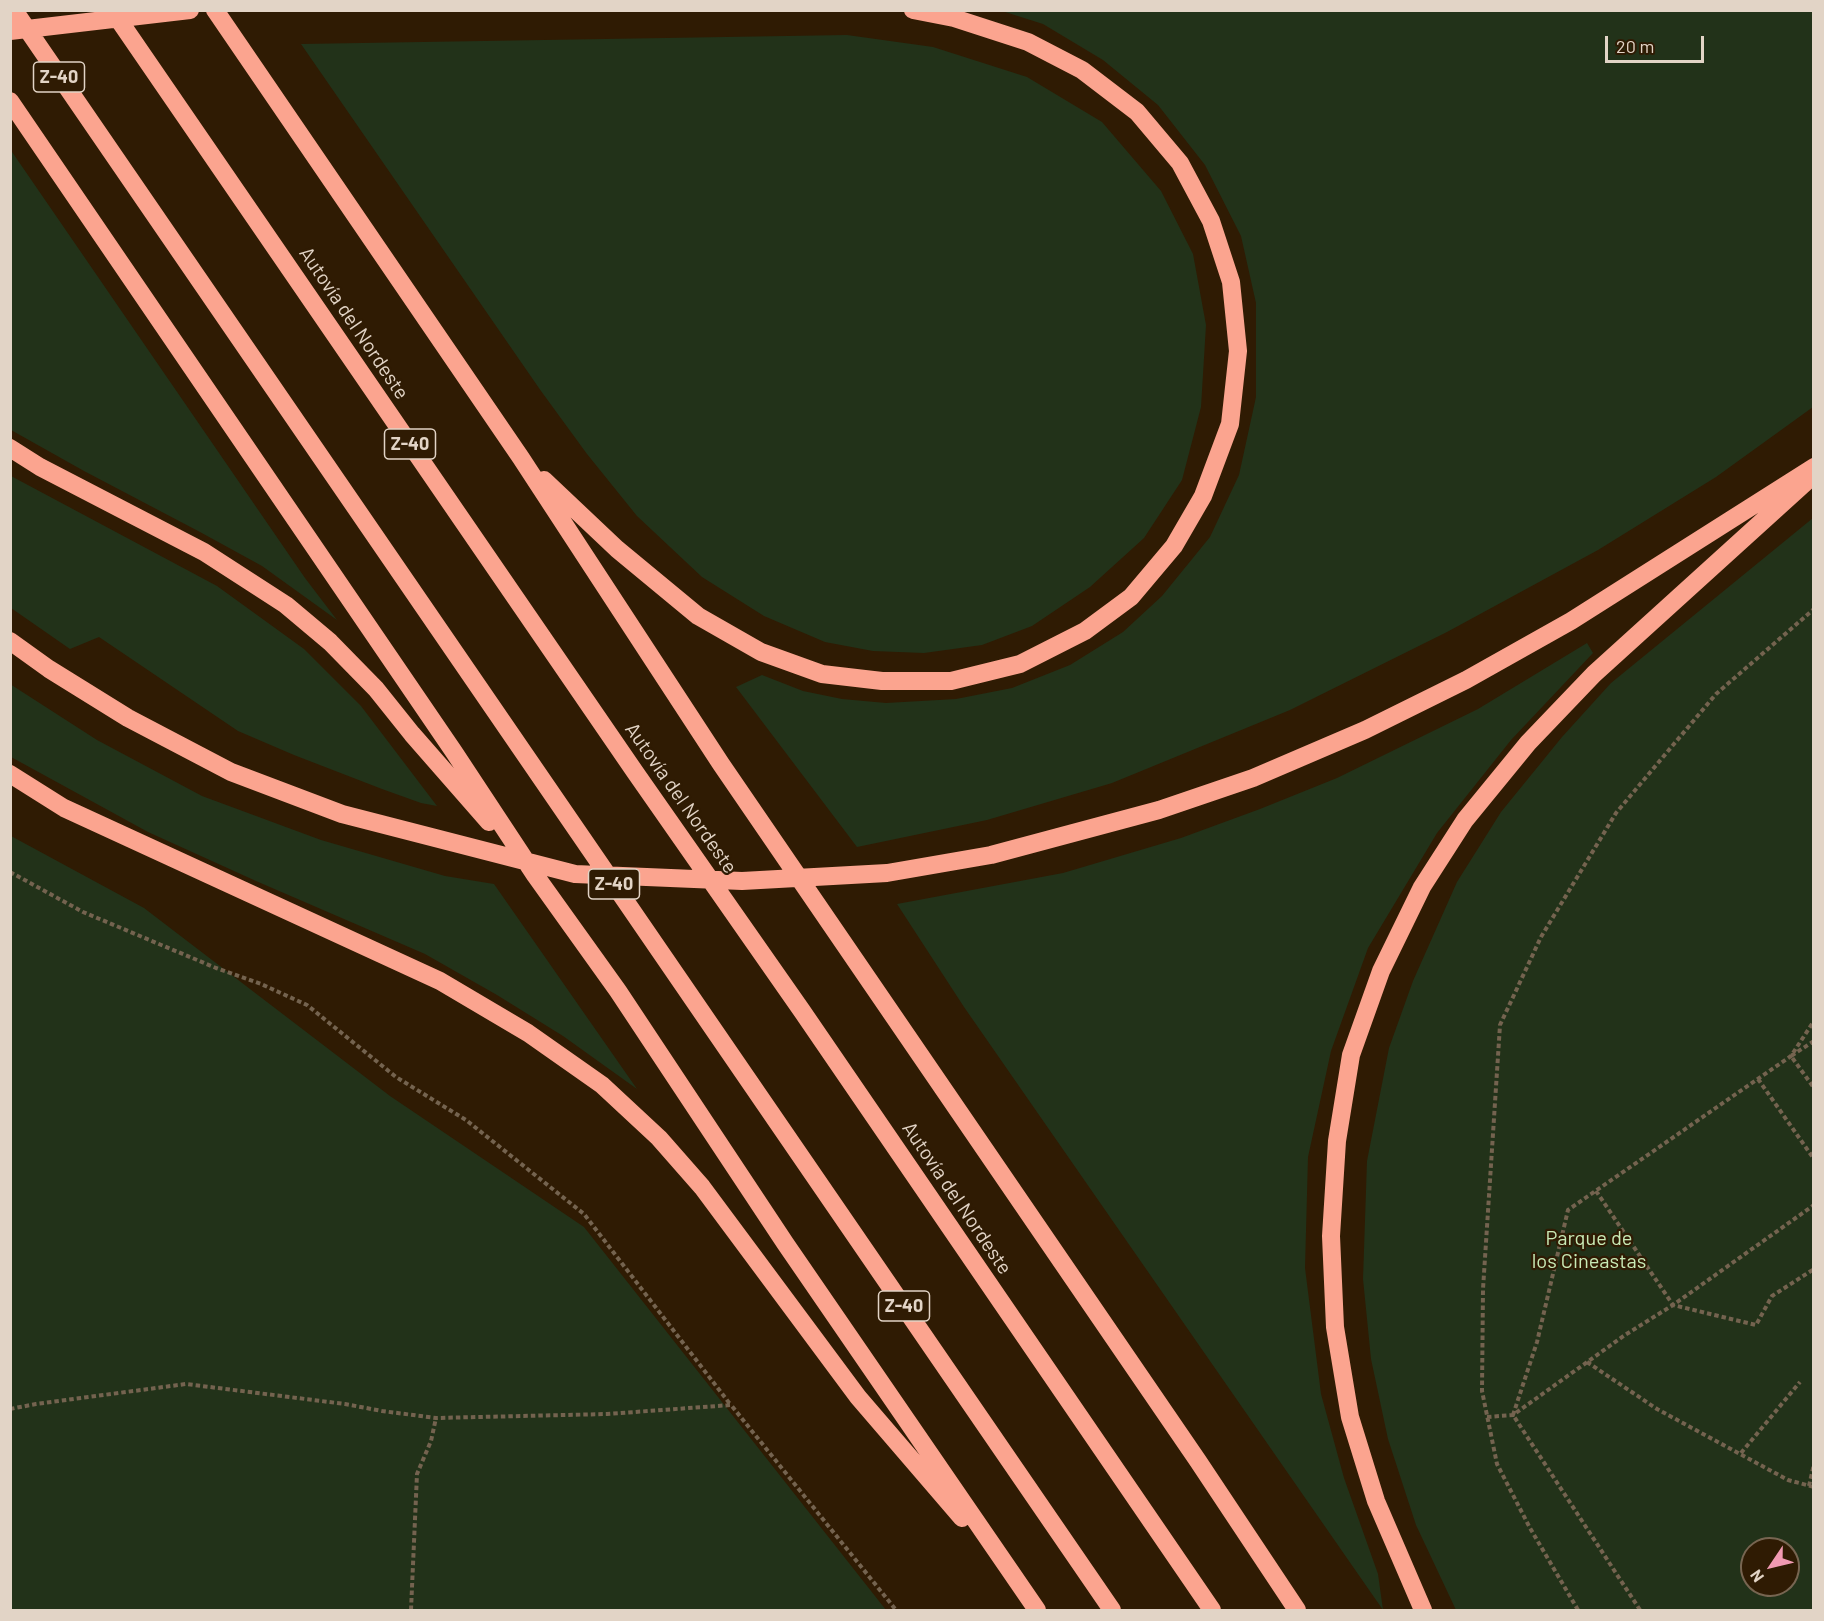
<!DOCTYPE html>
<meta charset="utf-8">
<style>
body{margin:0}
#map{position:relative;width:1824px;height:1621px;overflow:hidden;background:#2f1b03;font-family:Barlow,sans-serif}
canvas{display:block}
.frame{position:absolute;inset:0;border:12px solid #e2d4c6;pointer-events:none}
.north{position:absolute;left:1740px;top:1537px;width:60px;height:60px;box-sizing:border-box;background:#2f1b03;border:2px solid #776551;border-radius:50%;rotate:235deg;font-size:16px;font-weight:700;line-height:24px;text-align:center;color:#e2d4c6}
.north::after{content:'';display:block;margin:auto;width:21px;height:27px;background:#f19ab3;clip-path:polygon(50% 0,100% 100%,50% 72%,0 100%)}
.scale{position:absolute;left:1605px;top:36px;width:99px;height:27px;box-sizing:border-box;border:3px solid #e2d4c6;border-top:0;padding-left:8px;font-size:18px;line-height:21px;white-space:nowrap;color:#e2d4c6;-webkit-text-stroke:4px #2f1b03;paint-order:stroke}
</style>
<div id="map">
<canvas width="1824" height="1621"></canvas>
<div class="frame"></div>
<div class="north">N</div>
<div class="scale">20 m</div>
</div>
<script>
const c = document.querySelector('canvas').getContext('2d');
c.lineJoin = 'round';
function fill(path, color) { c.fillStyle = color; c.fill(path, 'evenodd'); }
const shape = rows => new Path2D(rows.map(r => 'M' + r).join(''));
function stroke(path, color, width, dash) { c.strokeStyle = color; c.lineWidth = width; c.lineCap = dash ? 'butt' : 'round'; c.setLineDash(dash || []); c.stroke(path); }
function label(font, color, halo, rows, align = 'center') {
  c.font = font + ' Barlow,sans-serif'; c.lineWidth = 4.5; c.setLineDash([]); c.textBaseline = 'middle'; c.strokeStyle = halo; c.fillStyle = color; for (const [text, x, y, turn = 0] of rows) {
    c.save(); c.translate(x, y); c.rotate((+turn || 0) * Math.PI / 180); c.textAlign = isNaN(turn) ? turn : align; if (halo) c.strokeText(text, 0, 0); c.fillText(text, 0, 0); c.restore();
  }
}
fill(shape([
 [1002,11,1813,11,1813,407,1716,477,1598,550,1447,632,1290,710,1112,783,987,820,857,847,736,687,762,675,803,691,842,699,886,703,956,699,1012,688,1070,665,1123,632,1162,596,1210,537,1239,475,1256,397,1256,303,1241,236,1205,165,1158,105,1103,60,1043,24],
 [847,35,933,47,1027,77,1102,122,1161,191,1193,254,1206,325,1201,407,1182,480,1144,538,1090,587,1032,626,982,645,924,653,873,651,825,642,764,616,702,577,637,516,587,454,541,391,301,44],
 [10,149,305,578,337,620,262,566,200,532,84,471,11,430],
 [11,476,217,586,304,649,361,706,437,806,421,803,382,789,294,755,238,731,99,637,70,649,11,608],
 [1813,518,1813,1610,1456,1610,1416,1525,1388,1439,1371,1359,1363,1279,1367,1161,1389,1048,1413,981,1457,882,1501,812,1562,737,1611,683],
 [1752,1549,1788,1549,1788,1585,1752,1585],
 [1587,643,1593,653,1511,740,1437,833,1368,948,1331,1051,1308,1157,1305,1268,1321,1394,1344,1478,1378,1574,1383,1610,964,1007,897,904,1063,873,1181,838,1260,809,1337,778,1478,709],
 [10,684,97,740,202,796,321,840,445,876,494,884,637,1089,563,1036,497,995,425,954,256,881,148,832,11,757],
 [11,836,144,908,390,1096,584,1227,886,1610,11,1610]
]), '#223219');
stroke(shape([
 [10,872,83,912,216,968,261,984,307,1005,396,1077,466,1120,584,1214,730,1404],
 [1814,1041,1791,1056,1814,1088],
 [1758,1079,1814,1159],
 [1596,1191,1673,1305,1756,1325,1772,1296,1814,1269],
 [1587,1362,1657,1409,1788,1480,1814,1487],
 [10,1409,36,1404,186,1384,345,1404,382,1411,436,1418,607,1414,731,1405,896,1610],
 [1487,1417,1513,1415,1625,1335,1673,1305,1814,1205],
 [1741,1453,1800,1382],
 [1809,1486,1814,1464],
 [411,1610,417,1474,431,1441,436,1418],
 [1578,1610,1530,1528,1497,1464,1482,1391,1483,1289,1500,1025,1541,937,1616,813,1716,694,1814,609],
 [1640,1610,1513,1415,1537,1342,1568,1210,1791,1056,1814,1021]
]), '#74634f', 4, [4.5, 3]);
stroke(shape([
 [14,10,1112,1610],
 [112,10,635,772,802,1011,1212,1610],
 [215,10,521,458,721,764,1198,1461,1297,1610],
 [10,31,190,10],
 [10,101,454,752,535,875,618,991,785,1243,1037,1610],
 [10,448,40,467,204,552,286,605,330,642,376,689,412,734,489,822],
 [544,480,617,549,698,616,761,652,822,674,882,681,951,681,1020,664,1085,631,1131,597,1174,546,1203,496,1230,424,1238,351,1231,282,1211,221,1180,163,1137,112,1082,70,1028,42,954,18,913,10],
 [10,641,49,669,128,718,231,772,342,814,575,874,742,881,887,873,991,855,1159,810,1253,778,1365,730,1466,680,1571,621,1814,467],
 [10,774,64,808,440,981,528,1033,602,1085,659,1138,702,1187,858,1397,962,1518],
 [1423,1610,1376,1501,1350,1417,1335,1327,1331,1236,1337,1141,1351,1055,1381,971,1422,887,1465,820,1528,743,1594,674,1808,480]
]), '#fba48f', 18);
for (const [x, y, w] of [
 [59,77,51],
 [410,444,51],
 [614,884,51],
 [904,1306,51]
]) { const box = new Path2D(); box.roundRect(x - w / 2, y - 15, w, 30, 4.5); c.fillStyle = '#2f1b03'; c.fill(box); stroke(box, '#e2d4c6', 1.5); }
label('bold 18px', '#e2d4c6', null, [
 ["Z-40",59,77],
 ["Z-40",410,444],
 ["Z-40",614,884],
 ["Z-40",904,1306]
]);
label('20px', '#e2d4c6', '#2f1b03', [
 ["Autovía del Nordeste",354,323,56],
 ["Autovía del Nordeste",681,798,55],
 ["Autovía del Nordeste",957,1198,56]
]);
label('20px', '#c8eab6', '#2f1b03', [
 ["Parque de",1589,1238],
 ["los Cineastas",1589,1261]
]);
</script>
